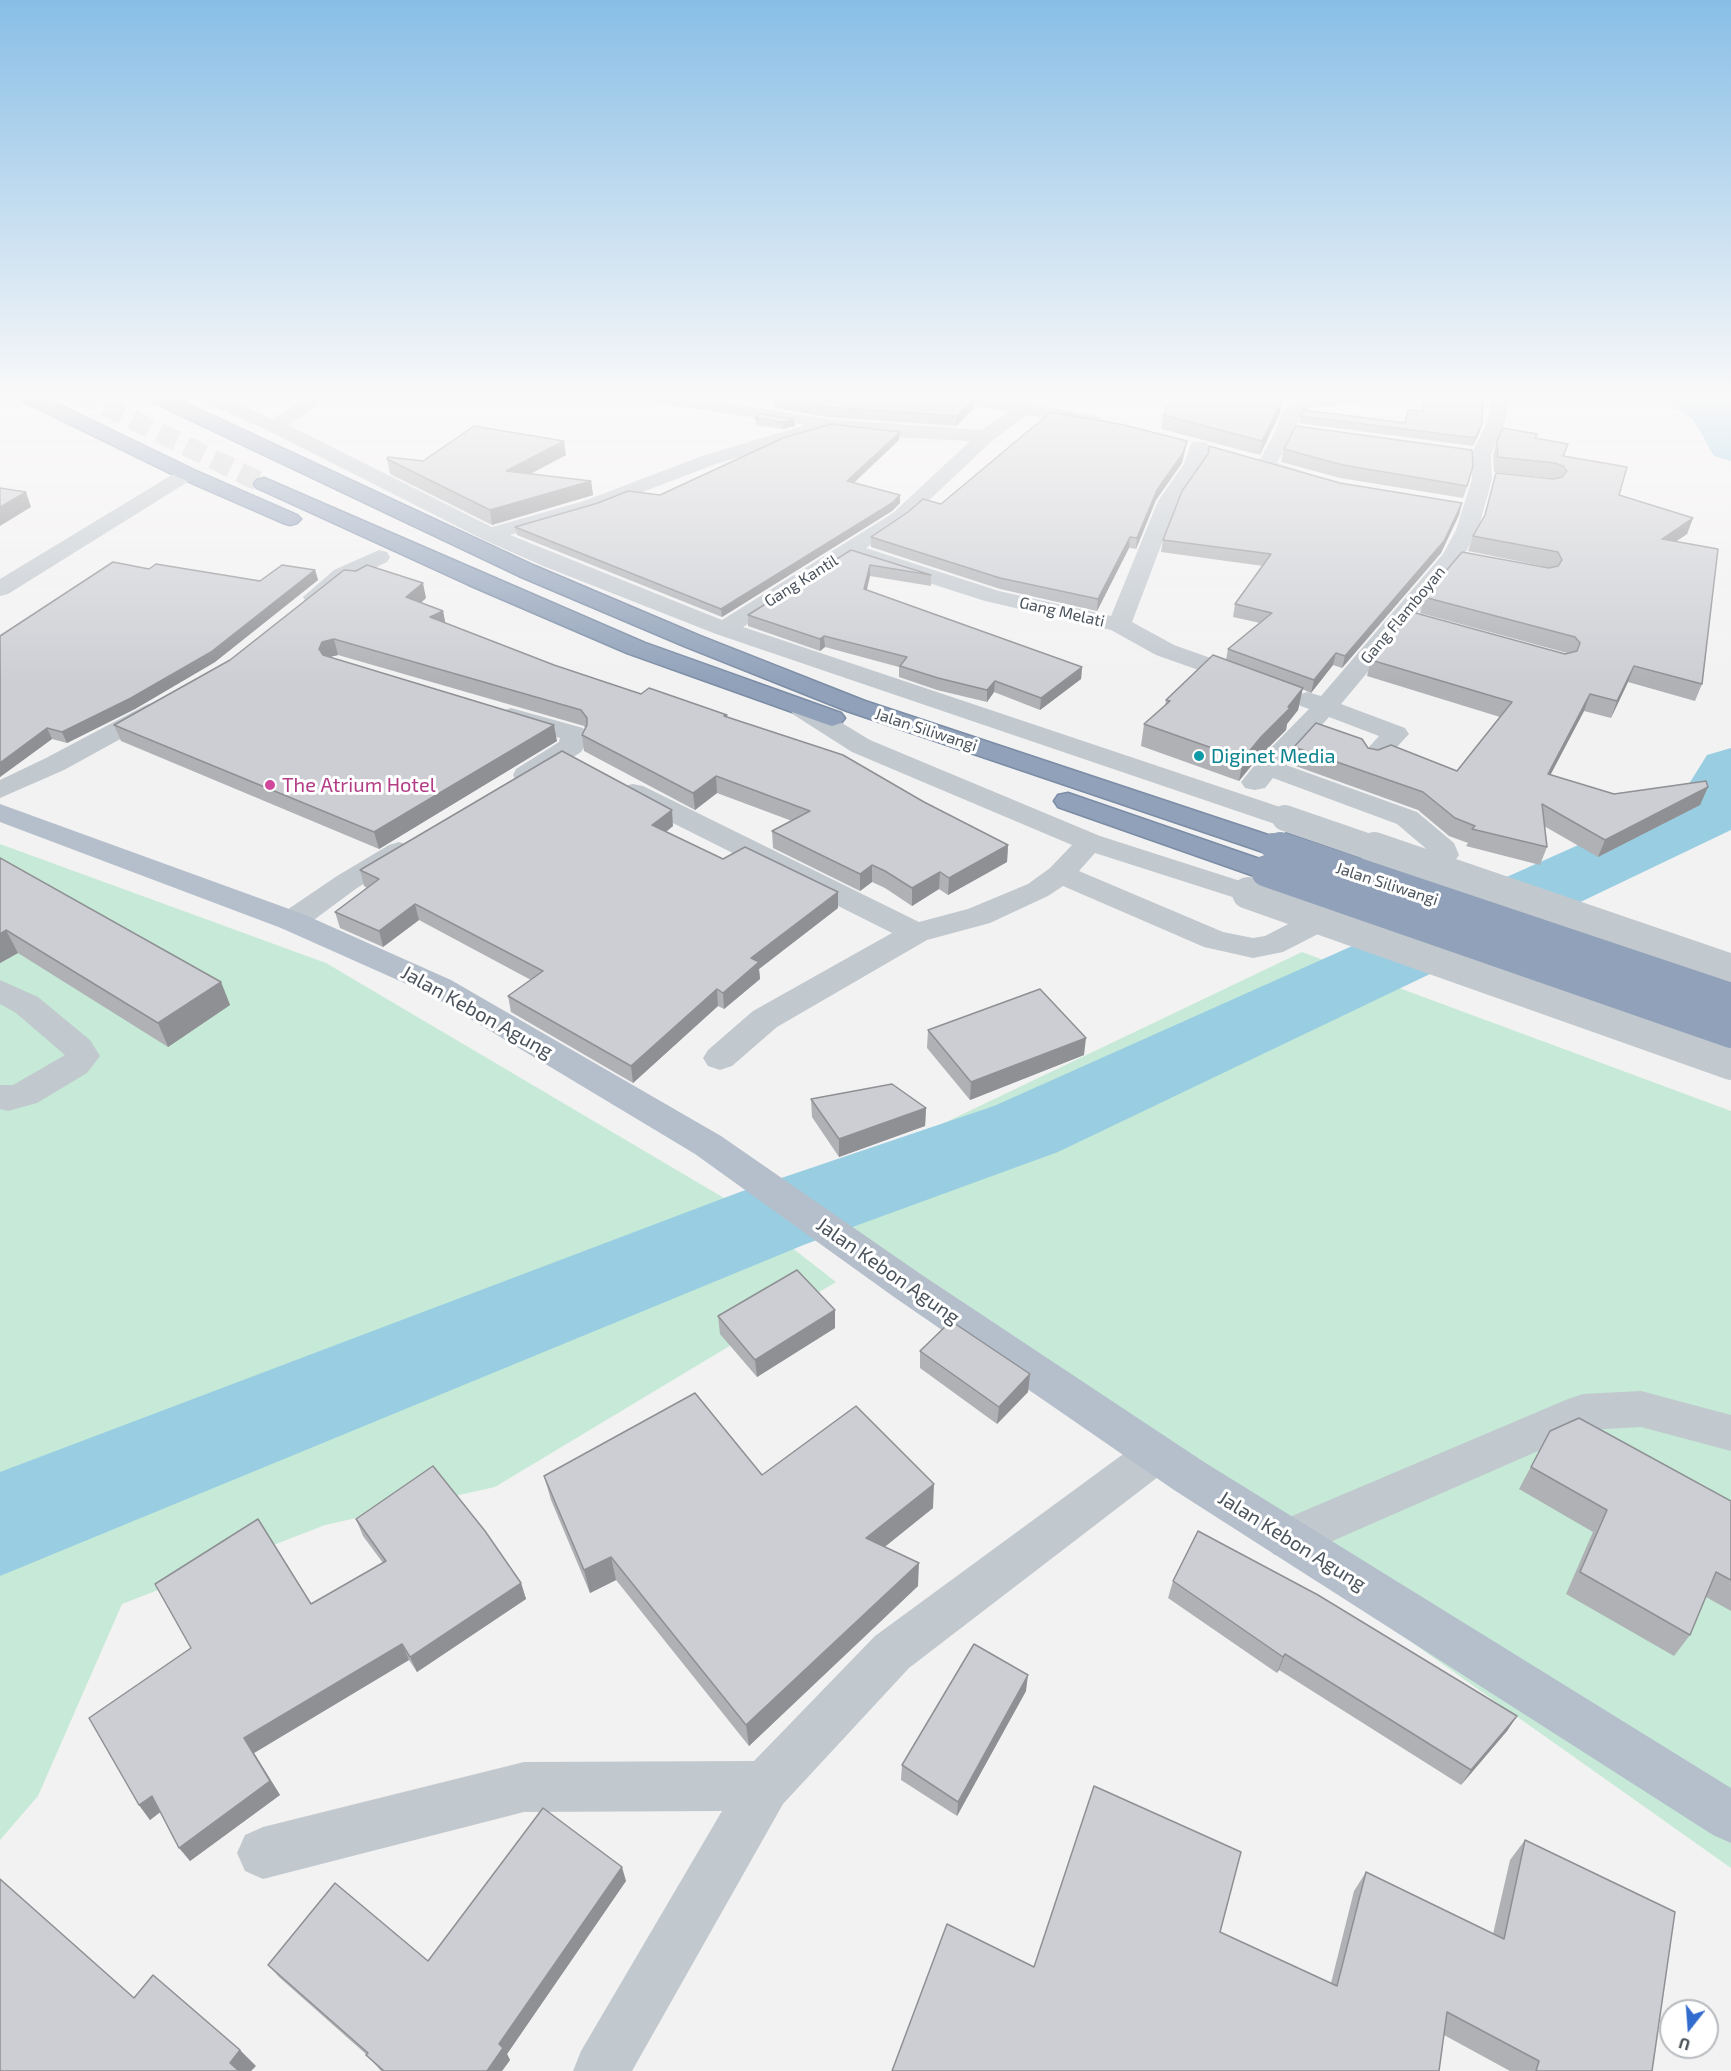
<!DOCTYPE html>
<style>
body{margin:0}
#map{position:relative;width:1731px;height:2071px;overflow:hidden;background:#f3f2f2;font-family:"Exo 2",sans-serif}
canvas{display:block}
.north{position:absolute;left:1659px;top:1999px;width:60px;height:60px;box-sizing:border-box;background:#fff;border:2px solid #b7babe;border-radius:50%;rotate:197deg;font-size:16px;font-weight:700;line-height:24px;text-align:center;color:#4b535c}
.north::after{content:'';display:block;margin:auto;width:21px;height:27px;background:#316cce;clip-path:polygon(50% 0,100% 100%,50% 72%,0 100%)}
</style>
<div id="map">
<canvas width="1731" height="2071"></canvas>
<div class="north">U</div>
</div>
<script>
const c = document.querySelector('canvas').getContext('2d');
c.lineJoin = 'round';
function fill(path, color) { c.fillStyle = color; c.fill(path, 'evenodd'); }
const shape = rows => new Path2D(rows.map(r => 'M' + r).join(''));
function stroke(path, color, width, dash) { c.strokeStyle = color; c.lineWidth = width; c.lineCap = dash ? 'butt' : 'round'; c.setLineDash(dash || []); c.stroke(path); }
function label(font, color, halo, rows, align = 'center') {
  c.font = font + ' "Exo 2",sans-serif'; c.lineWidth = 6; c.setLineDash([]); c.textBaseline = 'middle'; c.strokeStyle = halo; c.fillStyle = color; for (const [text, x, y, turn = 0] of rows) {
    c.save(); c.translate(x, y); c.rotate((+turn || 0) * Math.PI / 180); c.textAlign = isNaN(turn) ? turn : align; if (halo) c.strokeText(text, 0, 0); c.fillText(text, 0, 0); c.restore();
  }
}
fill(shape([
 [0,844,326,963,741,1208,836,1282,495,1487,325,1525,122,1604,38,1796,0,1840],
 [1302,952,1731,1111,1731,1868,785,1199]
]), '#c6ead7');
fill(shape([
 [1660,393,1716,393,1729,401,1731,404,1731,461,1714,456,1693,419,1667,403,1660,393],
 [1731,748,1731,830,1058,1152,806,1244,0,1576,0,1472,740,1192,994,1106,1679,800,1707,755,1731,748]
]), '#99cee2');
stroke(shape([
 [78,393,264,484]
]), '#d1d2d4', 20, [20, 10]);
const highway = shape([
 [11,393,35,393,194,470,297,515,301,519,297,523,290,525,283,523,180,478,14,397,11,393],
 [139,393,164,393,535,566,700,636,865,701,1283,840,1287,846,1283,852,1273,855,1263,852,847,711,684,646,519,576,142,397,139,393],
 [264,478,645,643,841,713,845,718,841,723,832,726,823,723,627,653,469,585,257,488,254,484,257,480,264,478],
 [1068,793,1277,865,1282,871,1277,877,1267,880,1257,877,1058,807,1054,801,1058,795,1068,793]
]);
stroke(highway, '#7b8ca5', 3);
fill(shape([
 [189,393,215,393,273,419,313,393,335,393,288,425,492,527,584,501,702,456,805,425,623,398,614,393,664,393,827,419,982,430,1008,412,932,398,923,393,966,393,1093,415,1100,417,1102,421,1100,425,1093,427,1027,415,993,440,907,521,866,548,999,591,1111,616,1158,501,1184,464,1192,442,1206,442,1209,446,1204,464,1178,501,1132,622,1174,645,1256,674,1259,679,1256,684,1247,686,1238,684,1156,655,1111,630,985,601,851,558,743,627,1295,812,1299,818,1295,824,1285,826,1275,824,716,634,543,566,482,539,267,430,192,397,189,393],
 [831,430,904,438,970,441,893,513,722,620,510,535,598,509,716,464,831,430],
 [1349,393,1421,393,1412,398,1311,408,1299,417,1292,438,1277,463,1311,474,1314,478,1311,482,1304,484,1259,470,1256,466,1272,438,1284,410,1300,399,1349,393],
 [1493,393,1511,393,1505,422,1491,455,1492,479,1478,530,1460,562,1341,704,1405,728,1409,734,1382,763,1373,765,1364,763,1360,757,1379,736,1329,717,1286,765,1417,812,1454,843,1459,855,1452,865,1407,885,1397,882,1392,876,1397,870,1430,852,1397,824,1273,778,1265,788,1255,790,1245,788,1241,782,1258,761,1309,709,1298,705,1294,700,1298,695,1307,692,1321,696,1443,554,1456,530,1472,479,1471,455,1487,422,1493,393],
 [187,468,194,470,197,474,194,478,8,594,0,596,0,579,180,470,187,468],
 [379,550,387,552,390,557,387,562,350,580,322,602,314,604,306,602,303,597,334,570,379,550],
 [155,702,164,705,168,710,164,715,64,770,0,798,0,780,46,758,146,705,155,702],
 [803,702,812,705,870,740,1100,836,1259,887,1263,893,1259,899,1248,902,1095,853,1079,871,1223,932,1253,938,1265,936,1331,902,1342,900,1353,902,1357,909,1353,916,1283,952,1253,958,1204,947,1063,886,1048,896,990,923,927,940,777,1027,732,1066,720,1070,708,1066,703,1058,708,1050,753,1011,892,933,623,798,619,792,623,786,633,784,643,786,919,922,968,909,1028,884,1050,868,1072,845,852,752,794,715,790,710,794,705,803,702],
 [511,708,583,728,587,734,585,746,581,752,536,781,526,783,516,781,513,775,516,769,559,742,560,738,502,721,498,716,502,711,511,708],
 [399,842,409,845,413,851,409,857,357,888,303,928,292,931,281,928,277,921,281,914,337,876,389,845,399,842],
 [0,980,38,997,90,1040,100,1056,87,1073,37,1103,8,1111,0,1109,0,1085,13,1085,65,1055,16,1013,0,1004,0,980],
 [1641,1391,1731,1415,1731,1451,1641,1427,1586,1430,1289,1560,1273,1554,1267,1539,1273,1524,1568,1399,1583,1394,1641,1391],
 [1156,1435,1171,1441,1177,1454,1171,1467,909,1668,783,1804,632,2071,573,2071,581,2051,722,1811,524,1812,263,1879,245,1871,237,1853,245,1835,263,1827,524,1762,754,1761,875,1636,1141,1441,1156,1435]
]), '#c1c8ce');
fill(shape([
 [0,804,303,914,451,980,721,1136,922,1275,1204,1462,1731,1788,1731,1843,1713,1835,1174,1490,894,1297,695,1154,429,994,281,928,0,822,0,804]
]), '#b5bfcc');
fill(highway, '#90a1b9');
const highwayBridgeFar1 = shape([
 [1273,846,1284,850]
]);
const highwayBridge = shape([
 [1280,848,1731,999],
 [1267,871,1731,1032]
]);
stroke(highwayBridgeFar1, '#7b8ca5', 28, []);
stroke(highwayBridge, '#7b8ca5', 35, []);
stroke(shape([
 [1285,818,1378,850]
]), '#c1c8ce', 26);
stroke(shape([
 [1374,848,1731,970],
 [1248,893,1731,1064]
]), '#c1c8ce', 32);
stroke(highwayBridgeFar1, '#90a1b9', 26);
stroke(highwayBridge, '#90a1b9', 32);
fill(shape([
 [446,393,477,393,471,398],
 [754,393,950,393,974,408,956,426,827,417,775,408,774,398,777,396],
 [1424,393,1483,393,1480,431,1473,446,1299,423,1300,416,1405,423,1422,411],
 [1282,400,1280,413,1260,455,1161,429,1163,415],
 [760,414,795,426,783,429,756,425,755,418],
 [1535,438,1568,444,1564,456,1619,495,1693,518,1687,534,1676,541,1702,684,1695,701,1628,682,1611,718,1584,711,1550,775,1614,794,1708,787,1700,805,1598,857,1544,826,1547,847,1540,865,1466,846,1468,843,1449,836,1418,810,1290,764,1294,747,1368,748,1457,771,1500,717,1367,676,1371,660,1567,653,1420,613,1424,597,1552,568,1468,551,1473,536,1555,479,1551,478,1494,472,1493,455,1497,441],
 [899,440,854,483,900,495,900,503,892,511,722,617,517,535,515,527,660,495],
 [1284,449,1470,479,1463,498,1340,478,1281,462],
 [1185,451,1182,463,1156,500,1136,549,1129,548,1097,611,1000,589,871,547,871,537,941,504],
 [566,455,531,474,591,481,593,495,492,525,390,474,387,459,423,461],
 [1340,483,1462,503,1459,515,1441,553,1342,668,1333,665,1311,693,1302,689,1298,710,1287,724,1286,730,1256,760,1239,781,1141,746,1144,724,1165,706,1166,700,1226,660,1228,649,1260,623,1233,617,1235,604,1263,566,1161,552,1163,540],
 [851,550,931,575,931,586,870,576,867,590,1082,667,1081,679,1040,710,994,692,987,702,937,690,899,677,899,667,825,647,820,651,748,626,748,615],
 [149,569,260,581,315,570,318,580,215,662,135,709,67,743,52,739,0,777,0,636],
 [426,598,421,603,443,611,445,623,554,665,641,694,727,715,727,717,924,802,1008,845,1007,862,948,895,939,889,912,906,885,888,872,882,860,891,773,848,772,831,792,821,717,793,695,810,584,751,582,735,585,728,584,726,338,655,329,657,557,741,379,849,121,741,114,725],
 [673,826,666,832,723,859,838,892,838,908,759,969,760,979,724,1009,718,1006,633,1083,511,1012,508,996,531,980,419,920,383,947,340,928,335,912,367,888,364,886,360,870],
 [0,858,221,982,230,1005,168,1047,18,953,0,963],
 [928,1030,1084,1055,970,1100,927,1048],
 [811,1099,926,1108,925,1126,839,1157,812,1117],
 [835,1310,835,1328,757,1377,720,1334,718,1316],
 [920,1351,1030,1374,1028,1392,997,1424,920,1368],
 [1550,1431,1731,1501,1731,1611,1706,1597,1690,1635,1674,1656,1566,1594,1593,1532,1519,1489],
 [762,1475,933,1508,884,1547,918,1586,749,1746,616,1580,590,1593,551,1500,544,1476],
 [356,1519,521,1583,526,1599,417,1672,409,1660,254,1753,280,1795,190,1861,160,1812,150,1820,139,1805,311,1604,383,1563,363,1536],
 [1173,1581,1517,1716,1507,1731,1461,1785,1279,1670,1277,1673,1168,1598],
 [1026,1691,957,1816,901,1780,902,1765],
 [1525,1840,1652,2071,1510,2071,1444,2035,1034,1967,1220,1932,1331,1983,1354,1891,1366,1872,1493,1934,1510,1860],
 [626,1881,507,2054,510,2060,502,2071,381,2071,367,2055,279,1977,268,1965,428,1961]
]), '#afb1b5');
fill(shape([
 [470,393,477,393,471,398],
 [975,398,974,408,956,426,957,416],
 [1282,400,1280,413,1260,455,1262,441],
 [794,419,795,426,783,429,782,422],
 [1482,424,1480,431,1473,446,1475,438],
 [900,432,899,440,847,489,847,481],
 [564,441,566,455,508,485,506,471],
 [1187,441,1182,463,1156,500,1136,549,1137,538,1157,490],
 [591,481,593,495,492,525,490,510],
 [26,492,31,507,0,526,0,507],
 [900,495,900,503,892,511,722,617,721,609],
 [1462,503,1459,515,1441,553,1342,668,1345,656],
 [1693,518,1687,534,1656,555,1662,539],
 [1130,537,1129,548,1097,611,1098,599],
 [870,565,870,576,864,600,864,589],
 [315,570,318,580,215,662,135,709,67,743,62,732],
 [423,583,426,598,410,612,406,597],
 [443,611,446,626,430,617],
 [824,636,825,647,820,651,820,639],
 [334,639,338,655,326,658,323,665,319,649,322,642],
 [1336,653,1333,665,1311,693,1314,680],
 [1634,666,1628,682,1611,718,1617,701],
 [1082,667,1081,679,1040,710,1041,698],
 [995,681,994,692,987,702,987,690],
 [1303,688,1298,710,1287,724,1286,730,1256,760,1239,781,1243,759],
 [1590,694,1584,711,1542,791,1548,774],
 [554,725,557,741,379,849,374,832],
 [47,728,52,739,0,777,0,763],
 [716,776,717,793,695,810,693,793],
 [1708,787,1700,805,1598,857,1605,840],
 [672,810,673,826,654,841,652,825],
 [1008,845,1007,862,948,895,949,878],
 [872,865,872,882,860,891,860,874],
 [940,872,939,889,912,906,912,888],
 [838,892,838,908,759,969,760,979,724,1009,723,993,751,958],
 [415,904,419,920,383,947,379,931],
 [6,930,18,953,0,963,0,934],
 [221,982,230,1005,168,1047,158,1023],
 [717,989,718,1006,633,1083,631,1066],
 [1086,1038,1084,1055,970,1100,971,1082],
 [926,1108,925,1126,839,1157,839,1139],
 [835,1310,835,1328,757,1377,755,1360],
 [1030,1374,1028,1392,997,1424,999,1407],
 [934,1484,933,1508,866,1562,866,1538],
 [611,1557,616,1580,590,1593,584,1570],
 [919,1563,918,1586,749,1746,746,1725],
 [521,1583,526,1599,417,1672,410,1657],
 [402,1644,409,1660,254,1753,280,1795,190,1861,179,1848,244,1738],
 [1285,1654,1279,1670,1277,1673,1283,1657],
 [1028,1675,1026,1691,957,1816,958,1802],
 [1517,1716,1507,1731,1461,1785,1471,1770],
 [152,1796,163,1810,150,1820,139,1805],
 [622,1867,626,1881,507,2054,510,2060,502,2071,487,2071,499,2044],
 [240,2050,256,2066,251,2071,238,2071,230,2063]
]), '#8f9094');
const building = shape([
 [780,393,950,393,975,398,957,416,827,407,774,398,780,393],
 [1175,393,1232,393,1282,400,1262,441,1163,415,1175,393],
 [1425,393,1483,393,1482,424,1475,438,1300,416,1304,410,1405,423,1408,410,1423,411,1425,393],
 [1051,412,1124,425,1187,441,1183,453,1157,490,1137,538,1130,537,1098,599,1000,578,871,537,908,512,923,499,941,504,1051,412],
 [760,414,794,419,782,422,755,418,760,414],
 [831,424,900,432,847,481,900,495,892,503,721,609,515,527,598,503,628,491,660,495,783,438,831,424],
 [474,426,564,441,506,471,591,481,490,510,387,459,388,457,423,461,474,426],
 [1296,426,1472,450,1473,466,1467,486,1343,465,1284,449,1296,426],
 [1503,428,1537,434,1535,438,1568,444,1563,456,1627,467,1619,495,1693,518,1662,539,1718,549,1702,684,1634,666,1617,701,1590,694,1548,774,1614,794,1706,781,1708,787,1605,840,1542,804,1547,847,1472,829,1475,826,1455,818,1423,792,1294,747,1316,723,1362,739,1368,748,1378,750,1391,745,1457,771,1512,702,1371,660,1412,612,1565,654,1577,651,1580,643,1575,637,1424,597,1462,552,1549,568,1558,566,1562,560,1558,552,1473,536,1485,515,1496,473,1554,479,1562,477,1567,471,1563,466,1555,463,1498,457,1497,441,1503,428],
 [1209,446,1340,483,1462,503,1444,541,1345,656,1336,653,1314,680,1228,649,1272,613,1235,604,1271,554,1163,540,1182,491,1208,454,1209,446],
 [0,488,26,492,0,507,0,488],
 [851,550,931,575,870,565,864,589,1082,667,1041,698,995,681,987,690,938,678,900,666,907,657,824,636,820,639,748,615,851,550],
 [113,562,149,569,156,564,260,581,282,565,315,570,211,652,131,698,62,732,47,728,0,763,0,636,113,562],
 [367,565,423,583,406,597,443,611,430,617,554,665,641,694,649,688,727,715,724,716,843,755,924,802,1008,845,949,878,940,872,912,888,885,871,872,865,860,874,772,831,810,811,716,776,693,793,582,735,587,725,587,718,581,710,334,639,322,642,319,649,323,655,554,725,374,832,114,725,230,660,344,570,356,571,367,565],
 [1213,655,1303,688,1288,707,1290,708,1261,737,1243,759,1144,724,1170,701,1166,700,1213,655],
 [562,751,672,810,652,825,723,859,745,847,838,892,751,958,759,962,723,993,717,989,631,1066,508,996,543,971,415,904,379,931,335,912,379,879,360,870,562,751],
 [0,858,221,982,158,1023,6,930,0,934,0,858],
 [1040,989,1086,1038,971,1082,928,1030,1040,989],
 [892,1084,926,1108,839,1139,811,1099,892,1084],
 [797,1270,835,1310,755,1360,718,1316,797,1270],
 [951,1321,1030,1374,999,1407,920,1351,951,1321],
 [695,1393,762,1475,856,1406,934,1484,866,1538,919,1563,746,1725,611,1557,584,1570,544,1476,695,1393],
 [1579,1418,1731,1501,1731,1580,1716,1572,1690,1635,1580,1572,1607,1510,1531,1467,1550,1431,1579,1418],
 [433,1466,485,1531,521,1583,410,1657,402,1644,244,1738,270,1781,179,1848,152,1796,139,1805,89,1718,191,1648,155,1584,258,1519,311,1604,386,1561,356,1519,433,1466],
 [1198,1531,1318,1595,1517,1716,1471,1770,1285,1654,1283,1657,1173,1581,1198,1531],
 [974,1644,1028,1675,958,1802,902,1765,974,1644],
 [1094,1786,1241,1852,1220,1932,1337,1986,1366,1872,1504,1939,1525,1840,1675,1912,1652,2071,1536,2071,1539,2061,1447,2012,1439,2071,892,2071,947,1924,1034,1967,1094,1786],
 [543,1808,622,1867,499,2044,503,2048,487,2071,384,2071,366,2055,368,2053,268,1965,335,1883,428,1961,543,1808],
 [0,1879,134,1998,153,1975,240,2050,230,2063,239,2071,0,2071,0,1879]
]);
fill(building, '#ccced3');
stroke(building, '#8f9094', 1.5);
const sky = c.createLinearGradient(0, 0, 0, 683);
sky.addColorStop(0, '#88bee6');
sky.addColorStop(0.58, '#faf9f9');
sky.addColorStop(1, '#faf9f900');
c.fillStyle = sky;
c.fillRect(0, 0, 1731, 683);
for (const [x, y, r, color] of [
 [1199,756,6,"#0f9aa8"],
 [270,785,6,"#d1479c"]
]) { const dot = new Path2D(); dot.arc(x, y, r, 0, 2 * Math.PI); c.fillStyle = color; c.fill(dot); stroke(dot, '#fff', 2); }
label('16px', '#4b535c', '#fff', [
 ["Gang Kantil",801,581,-32],
 ["Gang Melati",1062,612,13],
 ["Gang Flamboyan",1403,615,-50],
 ["Jalan Siliwangi",926,730,18],
 ["Jalan Siliwangi",1387,884,18]
]);
label('20px', '#0d838f', '#fff', [
 ["Diginet Media",1211,756]
], 'left');
label('20px', '#b23c85', '#fff', [
 ["The Atrium Hotel",282,785]
], 'left');
label('20px', '#4b535c', '#fff', [
 ["Jalan Kebon Agung",477,1012,29],
 ["Jalan Kebon Agung",888,1271,35],
 ["Jalan Kebon Agung",1292,1541,32]
]);
</script>
